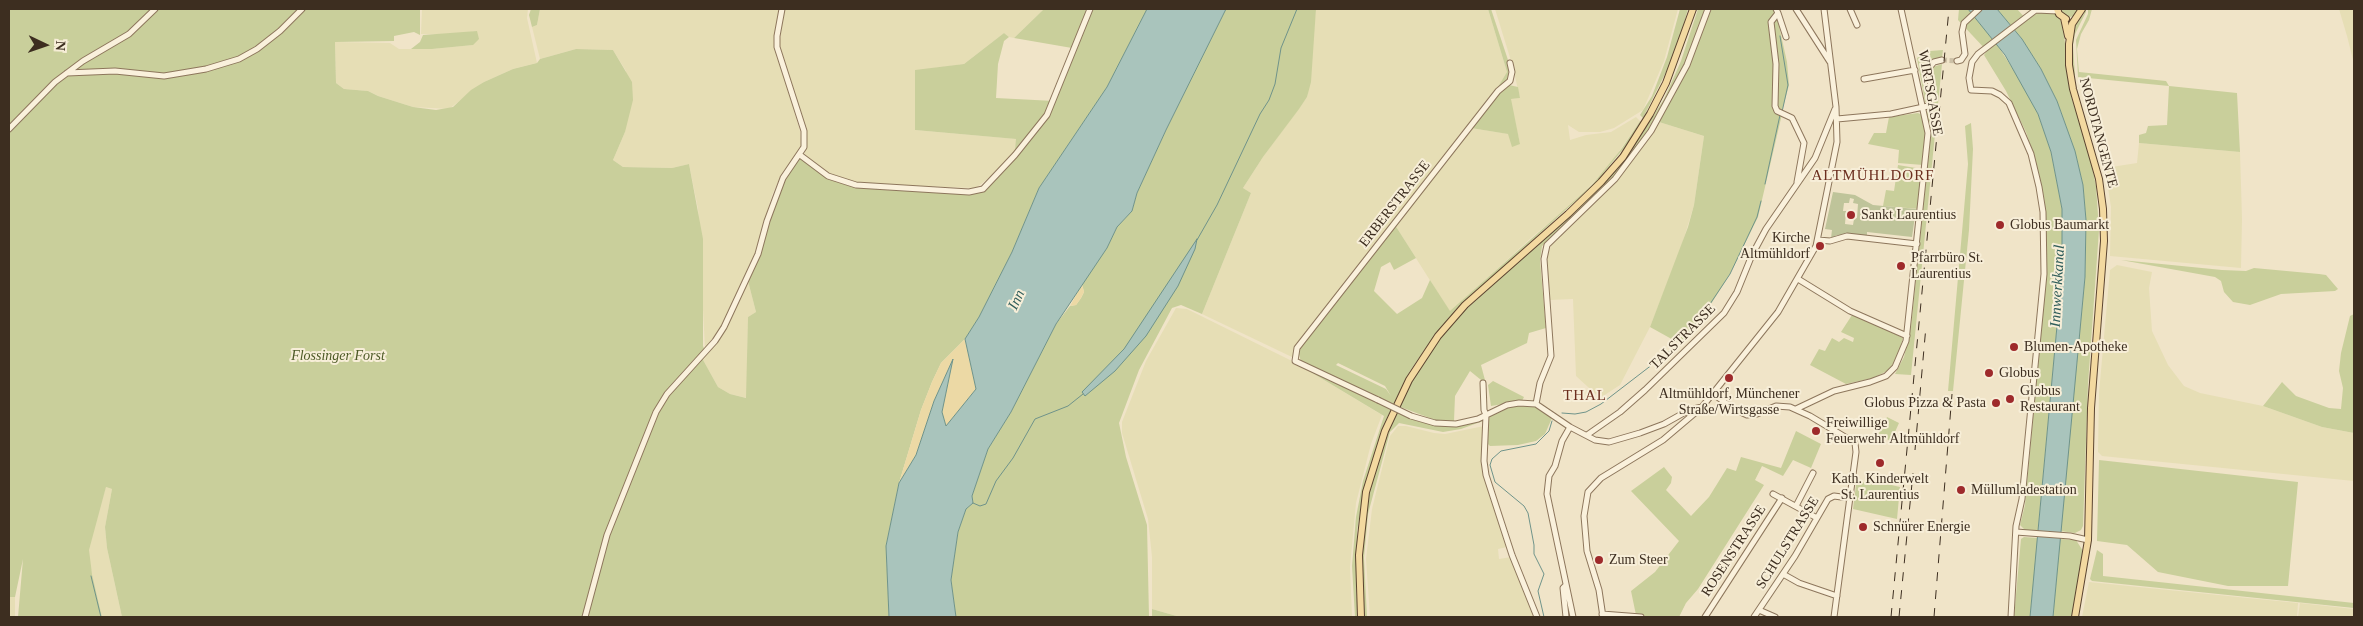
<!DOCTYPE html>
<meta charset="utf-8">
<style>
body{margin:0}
#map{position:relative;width:2363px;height:626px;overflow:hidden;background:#f0e4c8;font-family:"Times New Roman",serif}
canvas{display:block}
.frame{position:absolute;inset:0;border:10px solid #3d2e20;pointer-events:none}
.north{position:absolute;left:20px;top:20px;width:50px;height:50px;-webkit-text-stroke:4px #f7eed8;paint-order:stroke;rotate:93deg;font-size:14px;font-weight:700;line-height:20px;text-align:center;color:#3d2e20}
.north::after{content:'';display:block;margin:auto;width:18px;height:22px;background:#3d2e20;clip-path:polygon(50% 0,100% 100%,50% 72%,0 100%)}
</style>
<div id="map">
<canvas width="2363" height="626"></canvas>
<div class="frame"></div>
<div class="north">N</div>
</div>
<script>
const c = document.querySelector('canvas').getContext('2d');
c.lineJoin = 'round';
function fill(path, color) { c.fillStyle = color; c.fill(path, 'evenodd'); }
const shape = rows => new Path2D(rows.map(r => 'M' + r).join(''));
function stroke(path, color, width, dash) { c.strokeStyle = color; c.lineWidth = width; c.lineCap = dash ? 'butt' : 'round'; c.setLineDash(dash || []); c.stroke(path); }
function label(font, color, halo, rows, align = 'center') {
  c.font = font + ' "Times New Roman",serif'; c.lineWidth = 4; c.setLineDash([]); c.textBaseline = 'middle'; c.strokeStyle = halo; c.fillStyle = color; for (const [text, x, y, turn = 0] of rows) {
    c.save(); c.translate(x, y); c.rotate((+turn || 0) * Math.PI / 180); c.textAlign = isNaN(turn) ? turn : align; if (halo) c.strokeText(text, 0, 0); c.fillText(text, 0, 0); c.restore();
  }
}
fill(shape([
 [422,9,528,9,527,18,537,63,513,69,484,82,449,109,413,107,378,96,368,91,344,89,336,83,335,42,390,43,399,49,432,49,472,45,477,31,457,34,421,34],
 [540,9,779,9,774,36,775,47,777,59,779,58,796,110,794,111,800,131,801,146,798,154,780,177,772,195,755,253,722,326,705,349,698,209,689,164,672,168,623,167,613,160,625,132,626,71,613,50,576,49,540,59,532,27,537,25],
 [784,9,1044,9,1014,38,1009,37,1004,33,964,64,915,71,915,130,1017,139,1015,150,995,173,976,188,859,184,828,174,804,156,806,147,779,47],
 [1316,9,1488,9,1507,72,1488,103,1299,341,1294,358,1202,314,1251,193,1243,188,1263,157,1307,97],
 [1495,9,1678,9,1664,61,1643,110,1614,128,1600,132,1579,132,1568,125,1570,140,1586,135,1611,132,1636,117,1640,121,1608,167,1578,199,1532,237,1450,312,1395,225,1471,128,1509,134,1520,144,1510,99,1520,98,1512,64],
 [2339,9,2354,9,2354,64,2347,36],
 [1659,122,1704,136,1694,205,1680,251,1650,327,1620,385,1600,398,1576,376,1573,299,1550,300,1546,259,1553,241,1593,205,1616,180,1640,151],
 [2139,143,2240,152,2242,219,2241,268,2110,256,2111,207,2105,168,2137,163],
 [2117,265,2152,272,2149,288,2152,331,2168,365,2184,386,2200,393,2263,406,2322,427,2354,433,2354,481,2102,456,2098,452,2099,393,2110,270],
 [748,281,756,312,748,317,747,398,730,394,718,387,702,358,725,330],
 [1176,308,1187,309,1294,362,1382,415,1371,444,1356,503,1350,567,1352,617,1180,617,1152,609,1152,557,1148,519,1122,433,1122,422,1146,361],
 [1398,426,1406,426,1434,433,1445,434,1484,426,1484,475,1507,547,1498,549,1499,559,1511,557,1535,617,1370,617,1366,559,1372,509,1390,436],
 [106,487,112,489,105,527,107,548,122,617,102,617,89,561,89,542],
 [2089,582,2298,603,2297,617,2082,617],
 [9,597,15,597,15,617,9,617],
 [2300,603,2354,609,2354,617,2298,617]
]), '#e6deb5');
fill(shape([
 [9,9,420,9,420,35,414,32,394,36,394,41,335,42,336,83,344,89,368,91,378,96,413,107,436,110,453,107,471,90,484,82,513,69,537,63,540,59,576,49,613,50,632,82,633,100,625,132,613,160,623,167,672,168,689,164,703,239,703,346,705,351,702,358,718,387,730,394,746,398,748,317,756,312,748,281,759,258,758,254,783,178,800,155,816,168,852,186,885,190,977,193,1015,150,1016,139,915,130,915,70,964,64,1004,33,1009,37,1004,41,998,64,996,98,1054,101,1091,9,1147,9,1107,87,1039,188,1012,252,979,317,965,339,941,363,932,382,921,410,899,483,886,546,889,617,122,617,107,548,105,527,112,489,106,487,89,550,92,574,102,617,18,617,23,559,15,597,9,597],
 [531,9,540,9,537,25,532,27,529,15],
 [1044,9,1082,9,1087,11,1072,48,1014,38],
 [1226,9,1316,9,1311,82,1307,97,1299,109,1263,157,1243,188,1251,193,1202,314,1181,305,1172,308,1139,370,1119,423,1126,457,1147,525,1149,617,956,617,951,580,958,532,966,509,973,503,972,496,988,449,1011,412,1056,324,1070,306,1076,305,1081,298,1084,292,1082,284,1107,248,1117,227,1132,211,1137,193,1166,130],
 [1488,9,1491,9,1510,66,1507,80,1488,103,1507,72],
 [1680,9,1688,9,1683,27,1668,68,1643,118,1640,115,1652,96,1667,57],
 [1698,9,1706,9,1696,42,1663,109,1627,163,1581,212,1542,246,1540,261,1546,328,1529,333,1527,343,1481,365,1486,384,1470,371,1455,396,1454,421,1435,420,1398,406,1411,382,1442,335,1464,311,1578,209,1624,161,1664,99,1681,61],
 [1709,9,1774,9,1775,13,1771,19,1774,56,1774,105,1782,114,1758,217,1730,274,1711,304,1683,342,1677,342,1650,327,1688,227,1694,205,1704,136,1659,122,1689,65],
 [1959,9,1968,9,1996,43,2020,80,2038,114,2051,152,2062,209,2062,272,2038,530,2025,530,2020,525,2025,505,2047,268,2044,197,2036,162,2026,132,2006,91,1984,55,1987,51,1958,20],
 [1997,9,2017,9,2027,20,2039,12,2055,13,2059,16,2063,26,2071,96,2090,156,2096,186,2099,230,2088,384,2083,526,2081,530,2075,533,2060,531,2085,277,2086,220,2083,185,2075,151,2057,101,2041,69,2022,39],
 [2061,9,2080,9,2074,16,2070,17,2063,14],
 [2085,9,2086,12,2075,34,2073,45,2075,75,2073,76,2071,46,2074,25,2084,14],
 [2088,9,2092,9,2089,20,2081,34,2077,49,2079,72,2166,81,2169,86,2237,93,2240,152,2139,143,2139,135,2146,133,2148,126,2167,125,2169,86,2078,77,2076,40,2088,14],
 [1777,17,1787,62,1789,85,1782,111,1779,111,1776,104,1773,19],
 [477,31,479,39,473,45,432,49,411,49,420,42,423,35],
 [1943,50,1942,57,1933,59,1926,67,1924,74,1929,97,1929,101,1925,102,1917,58,1930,51],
 [1942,64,1911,375,1895,374,1904,357,1911,327,1929,150,1929,130,1926,114,1936,100,1931,74,1933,67],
 [1509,85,1518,87,1520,98,1511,99,1520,144,1512,147,1508,134,1471,128,1502,89],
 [1918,113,1922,115,1926,132,1923,165,1898,163,1899,150,1868,144,1874,133,1886,133,1889,117],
 [1640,121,1641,121,1624,148,1595,183,1458,308,1427,346,1410,371,1382,428,1364,488,1357,531,1356,587,1358,617,1355,617,1352,566,1356,517,1363,481,1384,416,1294,362,1301,362,1298,350,1395,225,1416,258,1394,270,1390,262,1381,267,1374,291,1397,314,1422,298,1430,280,1450,311,1592,185,1622,148],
 [1338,363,1385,386,1391,396,1386,389,1336,365],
 [1971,123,1973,149,1969,230,1953,391,1948,391,1968,164,1965,126],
 [1898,165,1922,169,1920,209,1883,206,1886,190,1894,191],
 [2121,260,2222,270,2246,271,2254,268,2319,274,2326,275,2338,289,2335,291,2281,294,2250,305,2233,302,2224,292,2221,281,2215,277],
 [2354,314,2354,433,2322,427,2263,406,2282,382,2296,396,2329,408,2341,409,2343,388,2339,371,2341,353,2350,316],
 [1852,315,1857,315,1903,338,1897,358,1889,370,1873,378,1846,384,1810,365,1819,349,1825,351,1832,338,1839,342,1844,338,1853,342,1854,338,1841,332],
 [1493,381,1524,397,1522,401,1491,406,1488,385],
 [1519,405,1536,406,1548,414,1552,418,1545,434,1536,441,1518,445,1490,446,1487,443,1489,418,1492,414,1510,406],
 [1396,412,1417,421,1435,425,1453,426,1480,420,1483,421,1461,429,1443,432,1399,423,1390,432,1368,514,1364,558,1367,617,1364,617,1362,584,1362,540,1368,497,1374,471],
 [1887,417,1899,423,1891,441,1878,435],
 [1796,431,1821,444,1811,468,1793,460,1783,476,1762,466,1755,480,1764,485,1698,589,1686,603,1679,617,1646,617,1636,615,1631,591,1655,572,1679,541,1631,491,1664,467,1672,477,1671,483,1666,490,1691,516,1709,497,1727,468,1736,471,1741,457,1781,468],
 [2099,460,2298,482,2288,586,2228,586,2158,572,2127,545,2097,541],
 [1870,480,1900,487,1897,519,1853,509,1856,485],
 [2024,537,2038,538,2030,617,2014,617,2021,539],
 [2060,539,2076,540,2083,551,2072,617,2053,617],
 [2097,550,2103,554,2103,576,2354,603,2354,608,2092,581,2090,579],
 [1152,609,1180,617,1152,617]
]), '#c9cf9b');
fill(shape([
 [1082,284,1084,292,1081,298,1076,305,1070,306],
 [965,339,976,389,946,426,942,412,952,362,934,401,916,455,899,483,921,410,932,382,941,363]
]), '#ecd9a5');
fill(shape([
 [1833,192,1855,195,1873,205,1916,209,1912,237,1867,232,1867,237,1837,235,1831,238,1832,230,1825,229],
 [1850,198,1854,199,1853,203,1858,204,1857,218,1854,219,1853,225,1845,224,1846,211,1843,211,1844,203,1849,203]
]), '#bfc49a');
const water = shape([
 [1147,9,1226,9,1166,130,1137,193,1132,211,1117,227,1107,248,1056,324,1011,412,988,449,972,496,973,503,966,509,958,532,951,580,956,617,889,617,886,546,899,483,916,455,934,401,953,359,942,412,946,426,976,389,965,339,979,317,1012,252,1039,188,1107,87,1147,9],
 [1968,9,1997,9,2022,39,2041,69,2057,101,2075,151,2083,185,2086,220,2085,277,2053,617,2030,617,2062,272,2062,209,2051,152,2038,114,2005,55,1968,9],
 [1197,239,1195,249,1178,286,1146,336,1115,371,1085,396,1082,392,1124,349,1197,239]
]);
fill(water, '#a9c4bc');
stroke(water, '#6f938a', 1);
stroke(shape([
 [1780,36,1788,85,1782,112],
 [1765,184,1780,115],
 [1197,240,1217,205,1260,114,1269,100,1275,84,1281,48,1297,9],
 [1562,413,1575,414,1586,412,1601,404,1683,341,1710,304,1730,274,1757,217,1761,201],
 [973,503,980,506,986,504,996,481,1013,458,1035,419,1068,406,1083,394],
 [91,576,101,617],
 [1544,617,1538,591,1544,574,1534,554,1534,545,1528,513,1524,506,1495,482,1490,465,1492,459,1501,451,1536,444,1549,431,1552,421]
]), '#6f938a', 1);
stroke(shape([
 [1942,60,1957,61]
]), '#ccc0a6', 5, [5, 2.5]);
const minor = shape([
 [1776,9,1778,13,1771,22,1776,64,1775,106,1777,111,1792,118,1804,143,1797,182],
 [1796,9,1830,62],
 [1850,9,1857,25],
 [2036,10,2058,11],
 [1778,13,1786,37],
 [1957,61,1961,60,1965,54,1962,32,1964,23,1979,9],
 [67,73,115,71,164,76,206,69,239,59,257,49,280,31,302,9],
 [1864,79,1915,70],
 [1837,119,1891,114,1928,106,1933,97,1928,69,1934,62,1942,60],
 [9,129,55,82,83,61,129,34,155,9],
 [800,155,828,176,856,185,969,192,983,189,1015,155,1047,115,1090,9],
 [1818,240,1830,241,1847,236,1917,244],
 [1798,279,1850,311,1907,336],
 [1483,383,1484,410,1486,415,1484,461,1486,475,1512,555,1537,617],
 [1713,394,1736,410,1747,415,1757,414,1776,406,1790,407,1810,416,1855,443,1856,452,1834,617],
 [1378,400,1295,361,1297,348,1498,91,1510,81,1512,72,1510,63],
 [1536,404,1540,383,1551,356,1544,259,1547,245,1615,179,1651,131,1687,65,1708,9],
 [1796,409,1834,391,1870,382,1886,376,1895,367,1906,341,1928,133,1901,9],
 [1411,416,1435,423,1456,424,1478,419,1507,405,1519,403,1536,404,1570,427,1595,440,1609,442,1640,433,1664,424,1689,410,1702,407],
 [1570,427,1562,441,1555,466,1549,476,1547,494,1573,617],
 [1587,435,1620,412,1645,390,1724,313,1737,292,1752,255,1766,229,1815,158,1835,109],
 [1773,494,1817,518],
 [1796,506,1813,473],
 [2016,532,2070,536,2088,540],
 [1783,574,1799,583,1837,596],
 [1566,585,1563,588,1566,617],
 [1759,610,1775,617],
 [1602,614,1641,617],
 [585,617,607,535,656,412,667,394,715,341,724,327,758,254,767,221,783,178,804,147,804,131,777,47,777,36,782,9],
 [1603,617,1599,590,1587,551,1584,516,1588,492,1601,478,1663,440,1702,407,1778,312,1816,246,1837,142,1836,107,1824,9],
 [1705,617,1782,498],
 [1754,617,1795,556,1828,499,1834,496,1849,498],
 [2011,617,2016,526,2022,499,2044,274,2043,212,2039,187,2031,154,2009,103,2000,95,1992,91,1971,90,1969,78,1972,62,1978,54,2037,9]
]);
const major = shape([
 [2057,9,2059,14,2066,19],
 [2064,18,2068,36],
 [1361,617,1359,555,1366,492,1385,431,1409,380,1438,336,1465,305,1568,214,1601,182,1623,157,1650,114,1666,83,1693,9],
 [2075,617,2088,540,2091,408,2104,241,2103,209,2099,179,2073,89,2069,65,2069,44,2072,24,2082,9]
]);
stroke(minor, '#8d765c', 7);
stroke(major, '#5b4430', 8);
stroke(minor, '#faf1dc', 5);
stroke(major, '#f3d9a0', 6);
stroke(shape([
 [1915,450,1926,326],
 [1891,617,1949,9],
 [1899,617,1913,473],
 [1934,617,1952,394]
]), '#3d2e20', 1, [9, 9]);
const minorBridge = shape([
 [1378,400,1411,416]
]);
stroke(minorBridge, '#8d765c', 7, []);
stroke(minorBridge, '#faf1dc', 5);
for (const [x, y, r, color] of [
 [1851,215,5,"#9e2a2b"],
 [2000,225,5,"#9e2a2b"],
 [1820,246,5,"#9e2a2b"],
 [1901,266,5,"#9e2a2b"],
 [2014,347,5,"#9e2a2b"],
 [1989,373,5,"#9e2a2b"],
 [1729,378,5,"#9e2a2b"],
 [2010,399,5,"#9e2a2b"],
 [1996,403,5,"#9e2a2b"],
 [1816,431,5,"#9e2a2b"],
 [1880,463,5,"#9e2a2b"],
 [1961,490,5,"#9e2a2b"],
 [1863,527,5,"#9e2a2b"],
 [1599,560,5,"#9e2a2b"]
]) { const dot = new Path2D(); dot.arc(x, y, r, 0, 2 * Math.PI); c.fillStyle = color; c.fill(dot); stroke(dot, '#f7eed8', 2); }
label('14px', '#3d2e20', '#f7eed8', [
 ["WIRTSGASSE",1930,93,80],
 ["NORDTANGENTE",2098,133,75],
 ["ERBERSTRASSE",1395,204,-52],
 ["TALSTRASSE",1683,337,-45],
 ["SCHULSTRASSE",1788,543,-58],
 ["ROSENSTRASSE",1734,551,-57]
]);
label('14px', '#3d2e20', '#f7eed8', [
 ["Sankt Laurentius",1861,215],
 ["Globus Baumarkt",2010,225],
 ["Kirche",1810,238,"right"],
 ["Altmühldorf",1810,254,"right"],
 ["Pfarrbüro St.",1911,258],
 ["Laurentius",1911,274],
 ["Blumen-Apotheke",2024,347],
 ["Globus",1999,373],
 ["Globus",2020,391],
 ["Restaurant",2020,407],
 ["Altmühldorf, Münchener",1729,394,"center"],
 ["Straße/Wirtsgasse",1729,410,"center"],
 ["Globus Pizza & Pasta",1986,403,"right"],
 ["Freiwillige",1826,423],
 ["Feuerwehr Altmühldorf",1826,439],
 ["Kath. Kinderwelt",1880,479,"center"],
 ["St. Laurentius",1880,495,"center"],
 ["Müllumladestation",1971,490],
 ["Schnürer Energie",1873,527],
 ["Zum Steer",1609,560]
], 'left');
label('italic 14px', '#4d5a26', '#f7eed8', [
 ["Flossinger Forst",338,356]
]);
c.letterSpacing = '1px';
label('15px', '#6b2e1e', '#f7eed8', [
 ["ALTMÜHLDORF",1873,176],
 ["THAL",1585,396]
]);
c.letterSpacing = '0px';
label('italic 15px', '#2f5d5a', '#f7eed8', [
 ["Innwerkkanal",2058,286,-87],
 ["Inn",1017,300,-65]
]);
</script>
